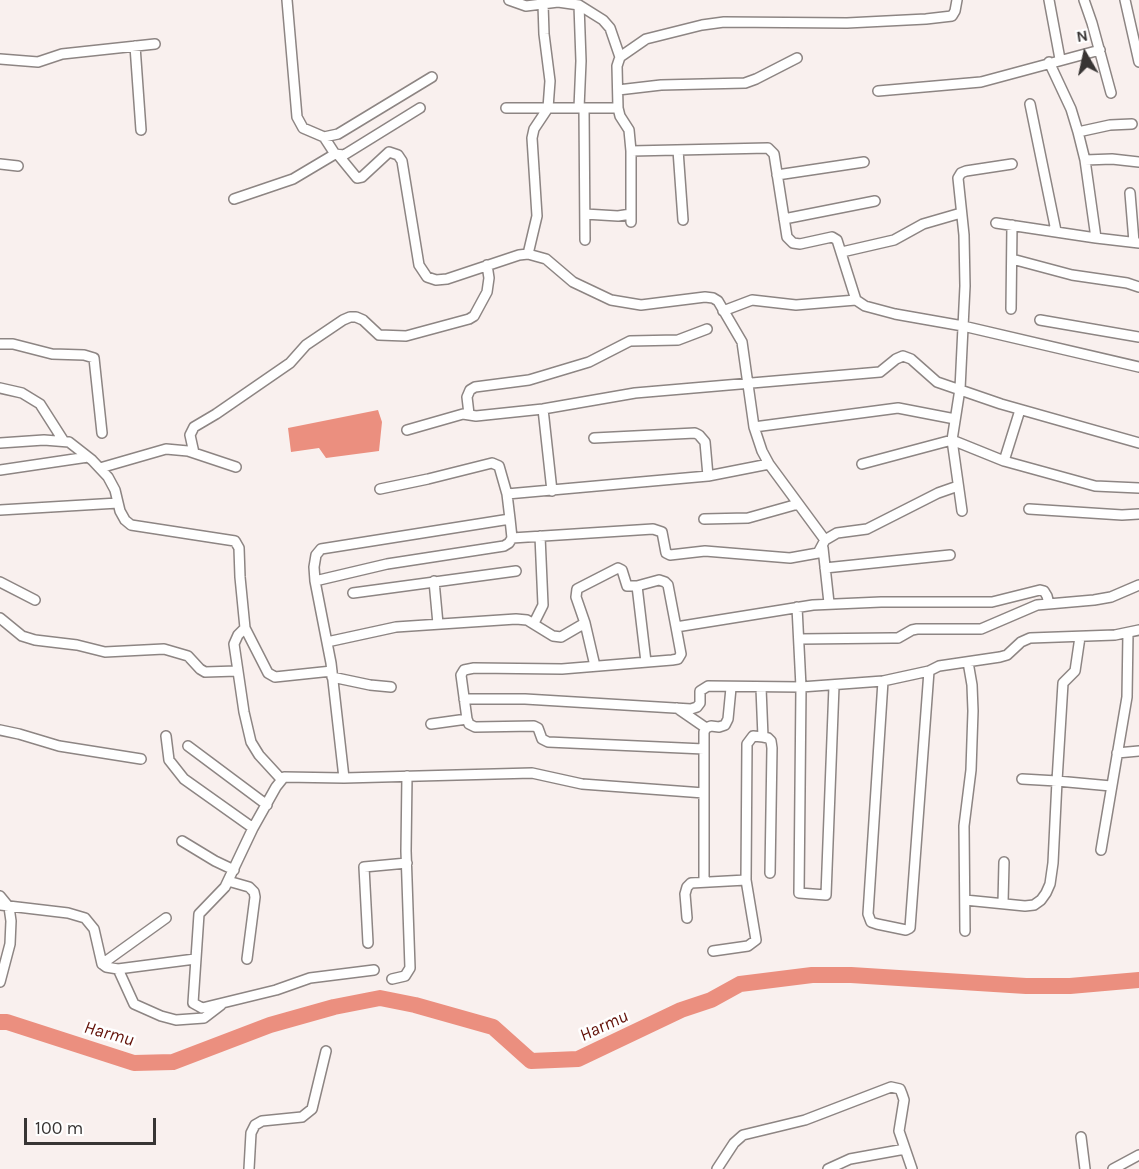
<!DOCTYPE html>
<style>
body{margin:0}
#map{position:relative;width:1139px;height:1169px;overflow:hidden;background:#f9f0ee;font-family:Karla,sans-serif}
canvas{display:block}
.north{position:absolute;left:1055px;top:24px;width:60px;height:60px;-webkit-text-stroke:4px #fff;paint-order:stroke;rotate:351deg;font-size:16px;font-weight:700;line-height:24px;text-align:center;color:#383534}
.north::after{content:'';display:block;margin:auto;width:21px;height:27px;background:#383534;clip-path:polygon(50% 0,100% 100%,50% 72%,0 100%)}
.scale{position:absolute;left:24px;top:1118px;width:132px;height:27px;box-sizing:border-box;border:3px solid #383534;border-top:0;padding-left:8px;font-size:18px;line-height:21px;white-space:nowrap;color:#383534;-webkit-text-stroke:4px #fff;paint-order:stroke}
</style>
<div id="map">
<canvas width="1139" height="1169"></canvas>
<div class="north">N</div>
<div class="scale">100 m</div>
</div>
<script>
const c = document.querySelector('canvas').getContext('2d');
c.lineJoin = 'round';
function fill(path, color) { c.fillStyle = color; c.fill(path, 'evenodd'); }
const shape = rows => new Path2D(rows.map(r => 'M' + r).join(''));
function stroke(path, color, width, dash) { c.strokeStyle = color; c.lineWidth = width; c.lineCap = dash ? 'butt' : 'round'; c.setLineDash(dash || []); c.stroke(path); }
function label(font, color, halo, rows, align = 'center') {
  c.font = font + ' Karla,sans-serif'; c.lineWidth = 5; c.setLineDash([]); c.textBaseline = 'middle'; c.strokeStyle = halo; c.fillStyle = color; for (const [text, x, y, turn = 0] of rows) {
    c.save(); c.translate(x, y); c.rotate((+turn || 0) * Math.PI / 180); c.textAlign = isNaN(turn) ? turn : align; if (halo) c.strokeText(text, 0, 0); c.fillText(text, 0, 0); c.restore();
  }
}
fill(shape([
 [378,410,382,422,379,451,326,458,319,448,291,452,288,428]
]), '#eb8f7f');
stroke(shape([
 [0,1022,7,1022,134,1063,173,1062,270,1025,334,1007,380,998,415,1005,493,1027,531,1061,578,1059,681,1010,711,1000,740,984,812,975,851,975,1026,986,1070,986,1139,980]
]), '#eb8f7f', 16);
const minor = shape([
 [287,0,297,117,303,128,324,137,338,134,432,77],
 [509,0,526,6,558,2,579,5,603,20,610,28,620,57],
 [1049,0,1060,59],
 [1084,0,1092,23,1111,93],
 [1125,0,1139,62],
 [135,46,141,130],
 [0,59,38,62,62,54,155,44],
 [1049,62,1071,109,1078,132,1085,160,1096,238,1139,243],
 [618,90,661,85,745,83,756,79,797,58],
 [878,91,981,82,1100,50],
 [1030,104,1056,231],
 [506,108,618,108],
 [579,108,581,61,579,5],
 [584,108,585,240],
 [1078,132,1110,125,1132,124],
 [324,137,335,154,344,155,420,108],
 [678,150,683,220],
 [631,151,768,148,774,154,787,237,793,243,800,244,832,237,837,240,856,300,865,306,895,314,963,326,1139,367],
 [339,156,357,178,362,177,389,152,398,155,402,161,419,265,427,277,436,280,447,279,519,255,528,254,546,259,573,282,611,300,641,305,705,297,713,298,718,301,742,342,754,427,762,451,769,464,825,540],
 [1085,160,1112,159,1139,162],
 [0,164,18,166],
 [777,175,864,162],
 [1130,193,1134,242],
 [234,199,293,179,335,154],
 [585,214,618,216,631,214],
 [784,219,875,201],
 [631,222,631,151,629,130,620,116,618,108,617,66,620,57,646,39,702,25,724,22,847,23,926,19,952,16,955,11,957,0],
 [996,223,1096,238],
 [842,252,894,240,923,224,961,213],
 [528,254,537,216,532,138,534,129,548,108,550,81,544,34,543,4],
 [1012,259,1072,275,1127,283,1139,287],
 [1011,309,1012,225],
 [723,311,752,300,796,305,856,300],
 [1040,320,1139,337],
 [0,344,13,344,52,354,84,355,94,358,102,433],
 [0,388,22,393,40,404,63,440],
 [543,409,552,491],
 [469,414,467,397,470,390,475,387,529,380,589,362,630,341,678,340,707,329],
 [754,427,898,408,955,419],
 [407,430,463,414,476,416,543,409,635,393,880,372,896,359,903,356,911,359,937,382,1001,404,1139,443],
 [594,438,695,433,699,435,705,442,708,476],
 [0,443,44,440,69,442,92,460,108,477,115,490,120,511,125,520,131,525,235,541,239,548,240,577,245,628,268,673,275,677,332,671],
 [194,453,190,435,194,427,216,414,290,363,306,345,343,320,350,317,356,317,363,320,379,335,406,336,469,319,474,316,487,292,489,278,487,265],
 [1004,461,1020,410],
 [862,464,952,440,1004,461,1095,486,1139,488],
 [100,468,166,449,188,451,236,467],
 [0,470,88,457],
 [380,489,428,479,492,463,499,466,507,494,708,476,769,464],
 [1029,509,1122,515,1139,514],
 [0,510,118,503],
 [962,511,952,440,960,389,965,286,964,235,958,178,961,173,966,171,1012,164],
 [510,519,512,538,653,529,662,532,666,553,670,555,705,551,790,558,818,553,825,540,837,533,867,529,938,493,958,486],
 [704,519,748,518,798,504],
 [823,548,829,603],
 [825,568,950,555],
 [315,581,387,564,504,546,509,543,512,538],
 [434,581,438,624],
 [0,582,35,600],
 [353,593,516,571],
 [0,618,22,636,35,640,77,645,105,652,164,649,188,656,200,669,205,672,237,671],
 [534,623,543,605,540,536],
 [245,628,238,635,234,644,244,712,251,742,259,755,281,779],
 [1080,637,1075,671,1063,683,1057,781,1111,786],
 [800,639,892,638,898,638,912,630,917,629,981,629,1037,605,1094,600,1111,597,1139,585],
 [327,642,396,627,516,619,527,620,553,636,561,637,585,623],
 [646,662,637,586,659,580,665,582,668,585,676,627],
 [595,666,585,623,576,597,577,589,618,568,622,570,627,586,637,586],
 [332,677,370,685,391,687],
 [883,681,868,914,871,922,877,924,906,930,910,928,929,671],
 [834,686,826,895,799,893,801,687,883,681,929,671,939,666,1000,657,1007,655,1021,642,1030,638,1115,635,1139,630],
 [464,699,525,699,691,709,697,707,700,703,700,691,708,686,801,687,797,607],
 [677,708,706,728],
 [431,724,467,719],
 [0,730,19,734,59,746,141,759],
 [166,736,169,760,184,779,253,828],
 [763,737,768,738,771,741,772,748,770,873],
 [188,746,267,805],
 [704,749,548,742,542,739,538,728,534,726,475,727,469,724,467,719,461,675,464,670,474,668,562,669,672,660,678,659,681,654,676,627,813,605,881,602,992,602,1040,590,1044,591,1047,596,1049,604],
 [1117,753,1139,751],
 [344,778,331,663,315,581,314,567,316,555,321,549,510,519,507,494],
 [182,841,215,861,234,870],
 [1101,850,1127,697,1128,633],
 [228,881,249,887,254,892,255,897,247,959],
 [704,882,704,732,706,728,711,726,719,727,725,725,728,719,731,688],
 [0,896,9,907,11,921,10,944,0,982],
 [965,900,1025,906,1034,905,1041,900,1046,893,1050,884,1053,863,1057,781,1022,779],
 [1003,903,1004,862],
 [0,905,68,913,85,918,94,929,102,964,106,967,118,969,195,959],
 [687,918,685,894,687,887,691,883,746,880],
 [965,931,964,826,971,770,973,711,972,685,968,662],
 [368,943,364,867,407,863],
 [713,951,748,946,756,940,746,880,747,744,753,736,763,737,761,688],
 [102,964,166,918],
 [118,969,134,1004,161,1016,176,1020,204,1018,221,1005],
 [374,970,310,978,276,990,202,1008,193,1003,199,914,225,887,253,828,276,787,284,777,344,778,532,773,582,784,704,793],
 [392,979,405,976,410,968,406,851,407,776],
 [1081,1137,1085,1169],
 [249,1169,251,1133,255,1125,262,1121,302,1117,312,1109,326,1051],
 [717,1169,734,1143,743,1135,805,1120,891,1087,900,1089,902,1094,904,1100,899,1131,912,1169],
 [828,1169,850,1159,905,1149],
 [1113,1169,1139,1155]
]);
stroke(minor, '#8d8583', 12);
stroke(minor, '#fff', 9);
label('italic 18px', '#621007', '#fff', [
 ["Harmu",604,1026,-25],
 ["Harmu",109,1034,16]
]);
</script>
